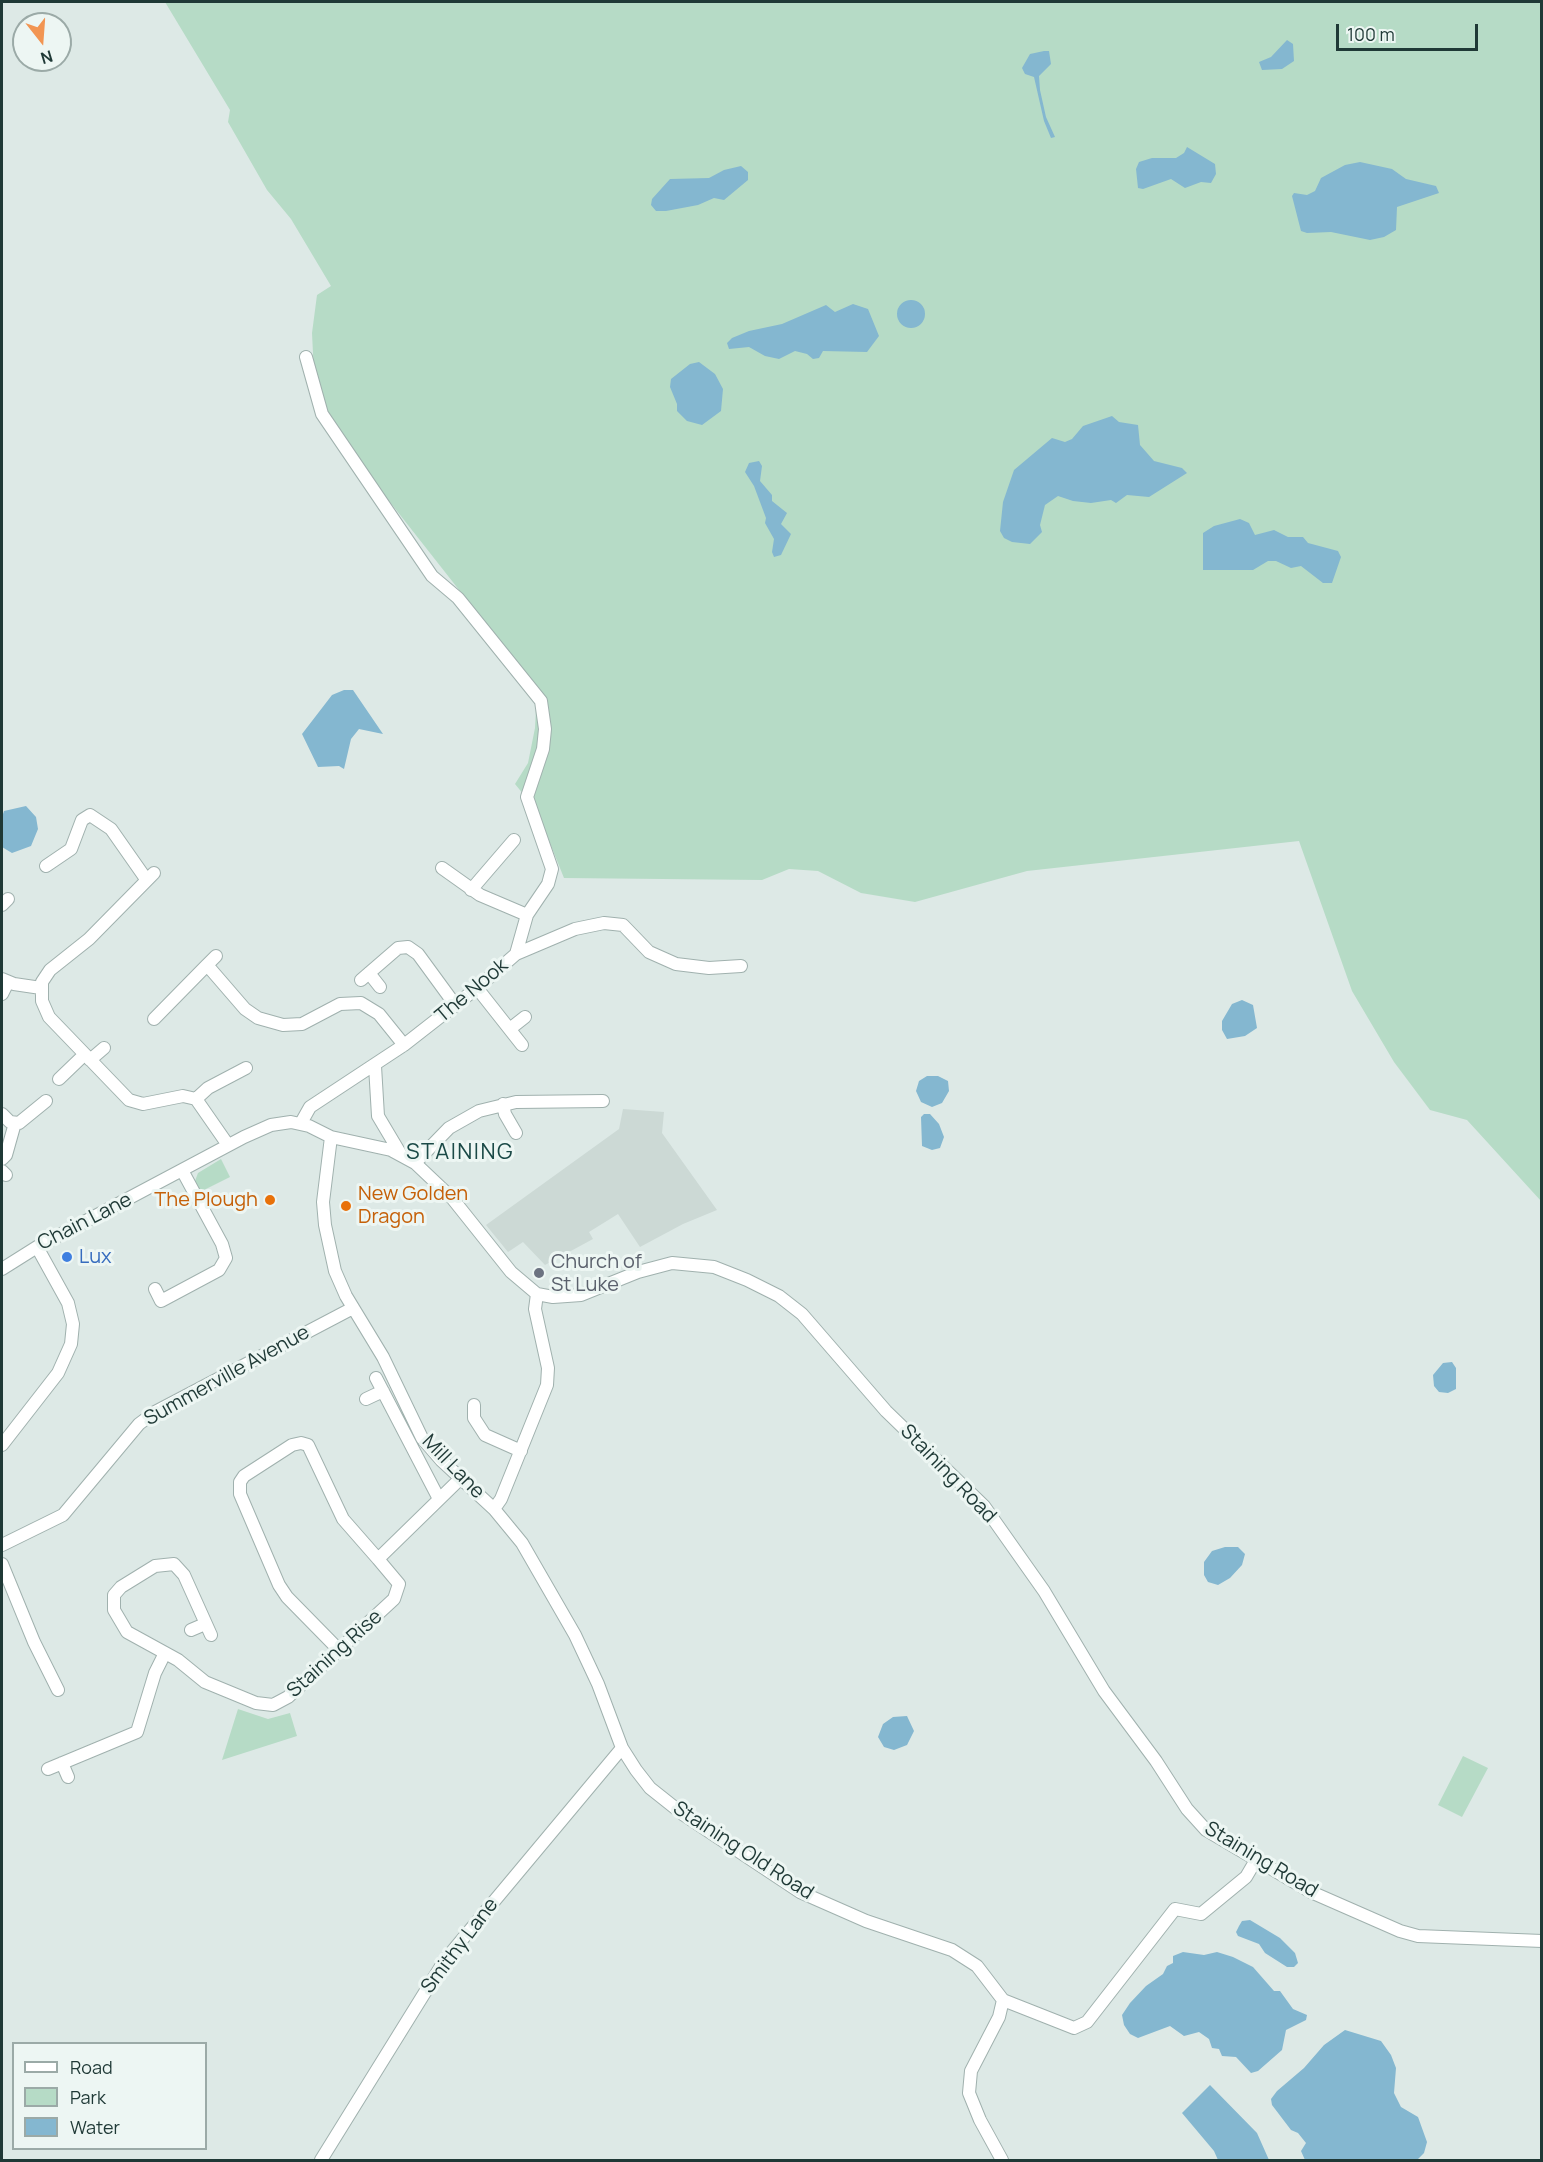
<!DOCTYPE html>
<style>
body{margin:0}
#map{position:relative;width:1543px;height:2162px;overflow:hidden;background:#dde9e6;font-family:Manrope,sans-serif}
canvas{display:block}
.frame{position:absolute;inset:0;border:3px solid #1f3936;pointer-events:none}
.legend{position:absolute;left:12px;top:2042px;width:195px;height:108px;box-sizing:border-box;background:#edf6f3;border:2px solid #9baaa7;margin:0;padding:8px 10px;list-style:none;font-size:18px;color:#1f3936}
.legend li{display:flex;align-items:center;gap:12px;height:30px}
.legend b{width:30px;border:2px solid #9baaa7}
.north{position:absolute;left:12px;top:12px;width:60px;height:60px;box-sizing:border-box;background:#edf6f3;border:2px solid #9baaa7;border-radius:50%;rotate:163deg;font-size:16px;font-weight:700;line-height:24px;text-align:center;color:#1f3936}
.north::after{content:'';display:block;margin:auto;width:21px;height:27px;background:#f29552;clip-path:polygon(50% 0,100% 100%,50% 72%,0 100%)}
.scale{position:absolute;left:1336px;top:24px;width:142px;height:27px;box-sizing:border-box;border:3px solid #1f3936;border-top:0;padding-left:8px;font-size:18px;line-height:21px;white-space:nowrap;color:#1f3936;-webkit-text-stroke:4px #edf6f3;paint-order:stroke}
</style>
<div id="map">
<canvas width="1543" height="2162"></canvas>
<div class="frame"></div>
<ul class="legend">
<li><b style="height:8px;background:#fff"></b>Road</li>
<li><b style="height:16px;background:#b6dbc6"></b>Park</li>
<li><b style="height:16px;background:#84b7d0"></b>Water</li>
</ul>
<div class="north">N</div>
<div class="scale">100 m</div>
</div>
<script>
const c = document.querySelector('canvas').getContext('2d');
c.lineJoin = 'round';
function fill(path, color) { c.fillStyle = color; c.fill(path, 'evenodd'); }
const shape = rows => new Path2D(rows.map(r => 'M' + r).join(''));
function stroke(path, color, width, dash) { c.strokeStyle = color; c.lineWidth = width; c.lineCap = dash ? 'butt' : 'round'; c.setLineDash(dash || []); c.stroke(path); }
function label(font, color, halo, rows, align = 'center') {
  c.font = font + ' Manrope,sans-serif'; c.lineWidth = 6; c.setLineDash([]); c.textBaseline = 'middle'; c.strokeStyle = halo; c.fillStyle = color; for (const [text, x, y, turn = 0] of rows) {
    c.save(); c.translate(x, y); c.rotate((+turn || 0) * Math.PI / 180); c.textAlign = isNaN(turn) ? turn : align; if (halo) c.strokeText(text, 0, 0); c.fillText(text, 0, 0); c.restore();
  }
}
fill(shape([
 [623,1109,664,1112,662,1133,717,1210,683,1224,640,1247,618,1214,589,1232,593,1239,545,1265,523,1242,508,1252,486,1225,619,1129]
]), '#ccd9d5');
fill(shape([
 [165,2,1541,2,1541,1201,1467,1120,1430,1110,1394,1062,1352,991,1299,841,1027,871,915,902,861,893,818,871,789,869,762,880,564,878,537,811,515,784,528,763,535,728,537,689,382,492,327,410,314,374,312,333,317,295,331,286,291,219,267,190,228,122,230,110],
 [221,1159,230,1177,200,1192,195,1181,198,1173],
 [238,1709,268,1719,290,1713,297,1736,222,1760],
 [1463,1756,1488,1768,1462,1817,1438,1805]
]), '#b6dbc6');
fill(shape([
 [1287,40,1293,44,1294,61,1282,69,1262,70,1259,62,1271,57],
 [1044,51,1049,51,1051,64,1039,76,1040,90,1046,117,1055,137,1051,138,1044,121,1034,77,1025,74,1022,68,1030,54],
 [1187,147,1215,164,1216,174,1211,183,1201,182,1185,188,1171,179,1143,189,1138,188,1136,169,1139,162,1152,158,1176,158,1184,153],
 [1360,162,1392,169,1406,179,1436,186,1439,193,1397,207,1396,230,1384,237,1370,240,1331,232,1307,233,1301,231,1292,196,1294,193,1307,195,1315,191,1321,178,1345,165],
 [741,166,748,172,748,180,724,200,714,198,698,205,666,211,656,211,651,205,652,199,670,179,709,178,724,170],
 '897 314a14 14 0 1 1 28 0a14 14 0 1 1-28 0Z',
 [853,304,868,309,879,336,867,352,823,351,819,358,813,359,807,354,795,351,779,359,765,356,749,347,729,349,727,343,732,338,749,331,782,324,826,305,835,312],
 [699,362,715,374,723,389,721,411,702,425,687,421,677,411,677,404,670,387,671,379,690,364],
 [1112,416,1119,422,1138,425,1140,445,1154,461,1182,468,1187,473,1149,497,1127,495,1116,503,1111,500,1091,503,1073,501,1058,496,1045,505,1040,525,1042,532,1030,544,1012,542,1004,538,1000,531,1003,502,1014,470,1052,438,1065,442,1072,439,1083,426],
 [759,461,762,466,760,481,772,495,772,501,787,513,781,524,791,534,781,555,774,557,772,552,774,539,765,523,766,518,754,486,745,472,749,463],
 [1240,519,1249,523,1255,535,1274,530,1288,537,1303,537,1308,543,1338,551,1341,557,1332,583,1323,583,1301,566,1291,568,1276,561,1268,561,1253,570,1203,570,1203,533,1214,526],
 [344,690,353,690,383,734,359,729,351,739,344,769,339,766,318,767,302,734,332,695],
 [26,806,36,817,38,829,31,846,12,853,2,847,2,817,4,811],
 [1242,1000,1253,1005,1257,1028,1245,1036,1227,1039,1222,1030,1222,1021,1232,1004],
 [927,1076,938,1076,948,1081,949,1091,942,1103,932,1107,921,1102,916,1091,919,1081],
 [924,1114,930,1114,939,1124,944,1137,940,1148,932,1150,922,1146,921,1117],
 [1452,1362,1456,1368,1456,1389,1448,1393,1439,1392,1434,1386,1433,1375,1443,1363],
 [1225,1547,1238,1547,1245,1554,1242,1565,1230,1578,1218,1585,1208,1582,1204,1575,1204,1562,1212,1551],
 [907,1716,914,1731,907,1745,894,1750,884,1747,878,1737,883,1724,893,1717],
 [1250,1920,1280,1938,1295,1953,1298,1963,1294,1967,1287,1967,1265,1953,1259,1944,1238,1936,1236,1932,1239,1926,1242,1921],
 [1183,1952,1204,1955,1217,1952,1233,1957,1253,1967,1274,1991,1280,1991,1293,2009,1307,2015,1306,2020,1286,2030,1282,2050,1258,2071,1251,2073,1236,2057,1222,2056,1219,2049,1212,2048,1209,2039,1199,2032,1184,2036,1170,2026,1138,2038,1130,2034,1124,2025,1122,2015,1130,2003,1146,1986,1163,1974,1167,1966,1173,1963,1173,1956],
 [1345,2030,1381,2041,1391,2055,1396,2068,1394,2093,1401,2107,1418,2117,1427,2142,1424,2153,1417,2160,1305,2160,1301,2151,1306,2143,1298,2133,1291,2130,1272,2105,1271,2099,1277,2091,1304,2068,1324,2045],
 [1210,2085,1257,2133,1269,2160,1218,2160,1214,2151,1182,2113]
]), '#84b7d0');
const minor = shape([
 [46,866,71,849,82,820,90,815,111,829,146,879],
 [442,868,480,895,527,915],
 [154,873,89,939,50,970,42,982,42,1001,49,1017,129,1100,143,1104,183,1096,196,1099],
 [471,890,514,840],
 [2,905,8,899],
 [516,954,575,929,604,923,623,925,649,952,676,964,709,968,741,966],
 [207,965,216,956],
 [369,973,380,987],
 [2,979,14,984,41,988],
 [361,980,398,948,408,947,418,954,456,1006],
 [477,988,522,1045],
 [2,994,8,982],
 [154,1019,207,965,245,1009,258,1018,283,1025,302,1024,340,1004,361,1003,379,1014,404,1045],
 [511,1028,525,1017],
 [90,1060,104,1048],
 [375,1066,378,1116,400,1153],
 [59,1079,84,1055],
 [503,1104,505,1114,516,1133],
 [2,1114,10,1122,19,1123,46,1101],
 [301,1123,310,1107,404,1045,477,988,516,954,527,915,548,884,552,869,527,797,543,749,545,729,541,701,458,598,432,576,322,414,306,357],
 [331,1137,323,1202,325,1225,335,1271,346,1296,383,1357,422,1438,441,1460,494,1509,522,1543,575,1635,598,1684,622,1748,636,1770,650,1788,684,1815,800,1892,866,1921,952,1950,977,1966,1003,2000,999,2017,971,2071,969,2093,980,2120,1002,2160],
 [228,1145,196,1099,208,1088,246,1068],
 [2,1159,6,1155,15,1123],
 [415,1163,449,1128,479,1111,516,1102,603,1101],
 [2,1171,6,1175],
 [2,1269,37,1247,244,1137,271,1125,291,1122,309,1126,331,1137,391,1150,415,1163,452,1198,511,1272,537,1294,553,1297,581,1295,638,1272,672,1263,714,1267,747,1280,779,1296,802,1314,886,1411,984,1506,1044,1591,1104,1691,1156,1761,1187,1809,1206,1830,1311,1892,1400,1931,1418,1936,1542,1941],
 [155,1289,161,1301,219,1270,226,1258,222,1244,183,1172],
 [376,1378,439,1499],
 [366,1399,383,1391],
 [474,1405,474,1418,485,1435,521,1451],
 [2,1445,58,1373,71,1344,73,1324,68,1303,37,1247],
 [494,1509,501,1499,547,1385,548,1368,535,1309,537,1294],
 [2,1545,63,1515,139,1424,155,1412,353,1308],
 [2,1564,34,1642,58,1690],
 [191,1630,205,1624],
 [211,1635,184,1575,174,1564,155,1566,121,1587,114,1595,114,1610,127,1632,178,1660,205,1682,256,1703,273,1705,288,1697,394,1599,399,1584,378,1559,461,1478],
 [339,1650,287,1597,279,1585,240,1494,240,1482,244,1476,292,1445,301,1443,308,1445,343,1519,378,1559],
 [62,1763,68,1777],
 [48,1769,137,1732,155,1673,165,1653],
 [1003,2000,1074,2028,1087,2022,1175,1909,1201,1914,1246,1877,1256,1860],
 [321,2160,445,1960,622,1748]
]);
stroke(minor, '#a0b1ae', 14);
stroke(minor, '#fff', 12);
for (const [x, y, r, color] of [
 [270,1200,6,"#e8710a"],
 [346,1206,6,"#e8710a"],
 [67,1257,6,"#3f7fe0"],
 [539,1273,6,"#6b7280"]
]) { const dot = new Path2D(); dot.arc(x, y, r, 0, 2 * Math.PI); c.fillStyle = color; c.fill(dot); stroke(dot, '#edf6f3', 2); }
label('20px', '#1f3936', '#edf6f3', [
 ["The Nook",472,991,-40],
 ["Chain Lane",85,1222,-27],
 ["Summerville Avenue",227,1376,-29],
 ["Mill Lane",453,1467,46],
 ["Staining Road",948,1474,46],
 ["Staining Rise",335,1654,-42],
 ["Staining Old Road",743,1851,33],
 ["Staining Road",1261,1860,31],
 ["Smithy Lane",460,1946,-53]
]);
label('20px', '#c56008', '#edf6f3', [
 ["New Golden",358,1194],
 ["Dragon",358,1217],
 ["The Plough",258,1200,"right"]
], 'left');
label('20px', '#366cbe', '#edf6f3', [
 ["Lux",79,1257]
], 'left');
label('20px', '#5b616d', '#edf6f3', [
 ["Church of",551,1262],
 ["St Luke",551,1285]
], 'left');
c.letterSpacing = '1.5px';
label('22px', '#1b4a47', '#edf6f3', [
 ["STAINING",460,1153]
]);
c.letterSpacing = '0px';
</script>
